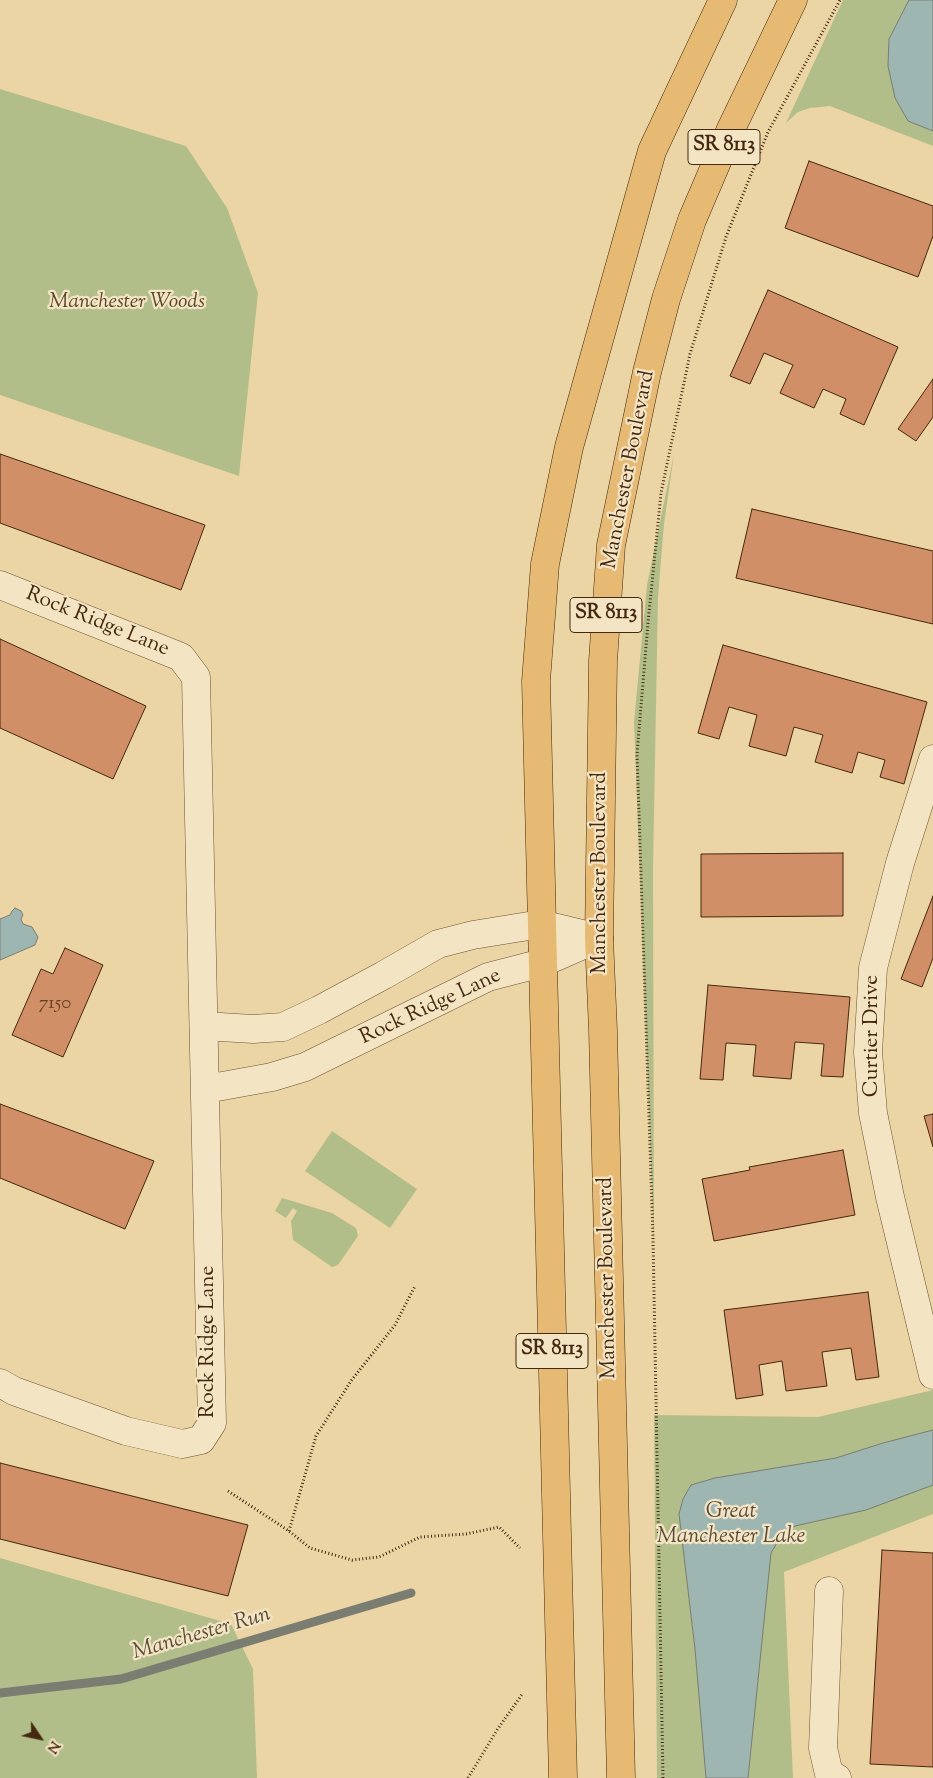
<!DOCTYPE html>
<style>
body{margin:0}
#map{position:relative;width:933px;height:1778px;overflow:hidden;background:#ecd5a4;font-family:"Sorts Mill Goudy",serif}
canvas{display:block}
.north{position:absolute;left:15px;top:1713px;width:50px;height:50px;-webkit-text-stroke:4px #f3e4c4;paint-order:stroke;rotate:124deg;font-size:14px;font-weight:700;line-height:20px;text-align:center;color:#442810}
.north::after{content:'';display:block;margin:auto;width:18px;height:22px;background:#442810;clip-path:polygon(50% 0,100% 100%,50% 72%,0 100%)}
</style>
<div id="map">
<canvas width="933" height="1778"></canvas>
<div class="north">N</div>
</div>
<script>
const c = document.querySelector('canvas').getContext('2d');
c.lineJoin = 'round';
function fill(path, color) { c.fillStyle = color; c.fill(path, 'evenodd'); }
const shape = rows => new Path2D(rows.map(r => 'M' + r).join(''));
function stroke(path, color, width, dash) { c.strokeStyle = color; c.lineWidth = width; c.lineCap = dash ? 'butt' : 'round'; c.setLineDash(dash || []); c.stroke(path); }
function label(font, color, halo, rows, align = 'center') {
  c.font = font + ' "Sorts Mill Goudy",serif'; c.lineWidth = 4.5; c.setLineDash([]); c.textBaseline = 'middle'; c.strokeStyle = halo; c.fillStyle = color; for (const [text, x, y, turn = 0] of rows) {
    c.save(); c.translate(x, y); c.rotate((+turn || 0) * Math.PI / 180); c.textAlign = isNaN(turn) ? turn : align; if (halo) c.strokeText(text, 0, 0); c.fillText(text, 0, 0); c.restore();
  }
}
fill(shape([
 [843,0,933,0,933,146,830,106,810,108,798,112,786,123],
 [0,89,186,146,227,208,258,293,239,476,0,395],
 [674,454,664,524,658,597,653,869,654,1244,634,722,647,585],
 [332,1131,417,1189,390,1228,305,1171],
 [282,1198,332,1213,356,1228,358,1236,338,1265,332,1267,293,1240,291,1221,297,1211,293,1208,286,1218,275,1211],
 [933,1390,933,1514,784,1572,793,1778,657,1778,654,1415,818,1417],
 [0,1558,231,1624,253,1669,257,1778,0,1778]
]), '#b2be8a');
const water = shape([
 [909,0,933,0,933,131,908,121,895,98,888,66,889,39,909,0],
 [15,908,21,911,23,915,21,919,23,924,32,927,38,937,35,945,0,960,0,919,10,915,12,911,15,908],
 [933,1430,933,1485,866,1510,795,1526,783,1533,771,1553,748,1778,706,1778,695,1649,679,1514,683,1499,691,1485,715,1478,836,1458,883,1443,933,1430]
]);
fill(water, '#9eb6b2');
stroke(water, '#7a7d71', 1);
stroke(shape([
 [0,1693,121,1679,411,1593]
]), '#7a7d71', 9);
const building = shape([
 [809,161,933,206,933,236,918,277,785,228,809,161],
 [768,290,898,347,864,425,840,414,846,399,823,389,814,408,780,393,793,365,764,353,750,384,730,376,768,290],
 [933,379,933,417,916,441,898,429,933,379],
 [0,454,205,525,181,590,0,523,0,454],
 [752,509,933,551,933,624,736,578,752,509],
 [0,639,146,706,113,779,0,728,0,639],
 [723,645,927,702,904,784,880,777,885,760,858,752,852,773,815,762,823,735,794,727,786,756,749,746,757,715,729,707,719,739,698,733,723,645],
 [843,853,843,916,701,917,701,854,843,853],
 [933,896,933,958,922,987,901,979,933,896],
 [65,948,103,965,63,1057,12,1035,41,969,53,974,65,948],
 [708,985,850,997,843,1077,821,1076,824,1044,795,1042,791,1079,753,1076,756,1045,726,1043,723,1080,700,1079,708,985],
 [0,1104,154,1161,125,1229,0,1178,0,1104],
 [933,1114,933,1147,924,1116,933,1114],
 [843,1150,855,1215,714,1241,702,1179,750,1170,749,1167,843,1150],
 [868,1292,879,1377,856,1380,851,1348,822,1352,827,1386,786,1391,782,1361,759,1365,763,1395,736,1399,724,1310,868,1292],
 [0,1463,248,1525,228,1596,0,1539,0,1463],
 [882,1550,933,1553,933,1767,870,1764,882,1550]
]);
fill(building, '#d18f67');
stroke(building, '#442810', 1);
const minor = shape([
 [0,585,181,657,196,677,212,1423,201,1440,182,1444,126,1431,14,1391,0,1383],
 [204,1026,253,1029,283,1027,319,1010,384,975,438,944,473,935,541,924,599,938],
 [206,1089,272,1077,305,1067,488,977,542,963,599,938],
 [933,1375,890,1197,873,1113,868,1052,873,968,900,863,933,759],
 [829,1591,823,1748,829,1774,837,1778]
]);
const primary = shape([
 [563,1778,536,681,545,564,569,447,652,151,723,0],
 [621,1778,603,1030,599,938,603,661,611,545,647,372,666,299,692,220,731,129,793,0]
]);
stroke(minor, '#6e5335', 29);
stroke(primary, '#442810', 29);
stroke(shape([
 [228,1491,289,1531,310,1548,352,1560,379,1557,420,1537,466,1534,499,1527,520,1548],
 [289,1531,316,1436,351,1381,395,1325,415,1286],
 [468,1778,497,1730,523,1693],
 [663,1778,653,1238,637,754,648,623,661,493,690,354,726,237,768,132,840,0]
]), '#442810', 3, [1, 2.5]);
stroke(minor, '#f3e4c4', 28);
stroke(primary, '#e6ba72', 28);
label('19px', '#674226', null, [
 ["7150",55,1005]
]);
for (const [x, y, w] of [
 [724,147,72],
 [606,615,72],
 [552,1351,72]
]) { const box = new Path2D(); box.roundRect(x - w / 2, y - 17.5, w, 35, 4); c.fillStyle = '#f3e4c4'; c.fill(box); stroke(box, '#442810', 1); }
label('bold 20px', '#442810', null, [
 ["SR 8113",724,147],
 ["SR 8113",606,615],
 ["SR 8113",552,1351]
]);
label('italic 21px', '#5a4628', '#f3e4c4', [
 ["Manchester Woods",127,303]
]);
label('21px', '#442810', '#f3e4c4', [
 ["Manchester Boulevard",630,470,-79],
 ["Rock Ridge Lane",97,623,22],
 ["Manchester Boulevard",601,873,-90],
 ["Rock Ridge Lane",431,1008,-25],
 ["Curtier Drive",873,1036,-90],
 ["Manchester Boulevard",609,1278,-91],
 ["Rock Ridge Lane",209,1342,-90]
]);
label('italic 22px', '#5a4c38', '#f3e4c4', [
 ["Great",731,1513],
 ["Manchester Lake",731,1538],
 ["Manchester Run",202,1635,-16]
]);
</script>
